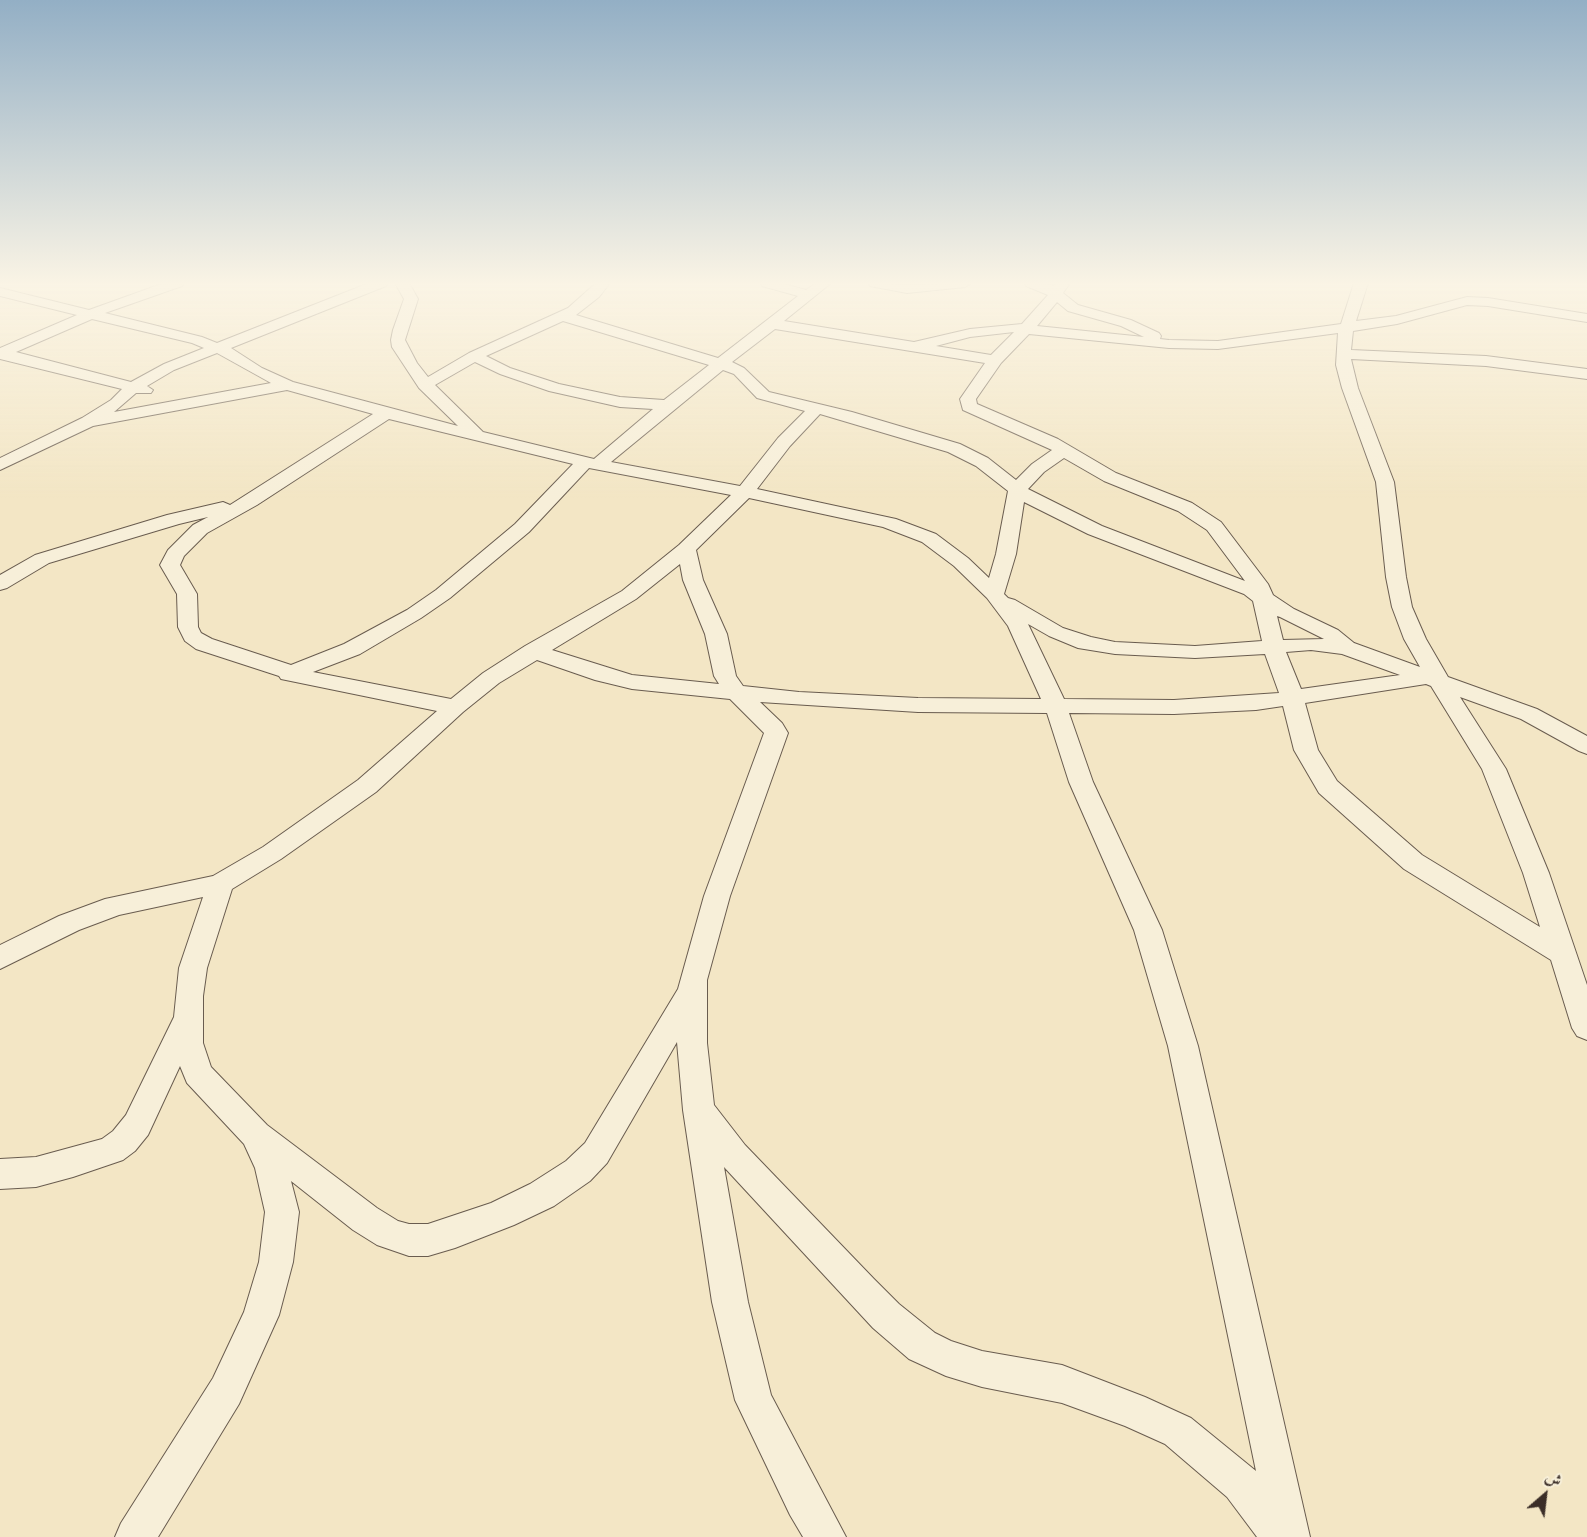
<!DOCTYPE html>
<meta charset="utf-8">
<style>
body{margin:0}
#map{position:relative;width:1587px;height:1537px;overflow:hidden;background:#f3e6c5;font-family:"IM FELL Double Pica",Amiri,serif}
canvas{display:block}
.north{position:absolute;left:1515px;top:1465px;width:60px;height:60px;-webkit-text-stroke:4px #f7efd9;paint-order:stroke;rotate:28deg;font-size:16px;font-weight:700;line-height:24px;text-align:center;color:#3b2e28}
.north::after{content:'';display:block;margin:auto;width:21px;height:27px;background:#3b2e28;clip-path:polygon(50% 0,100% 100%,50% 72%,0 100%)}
</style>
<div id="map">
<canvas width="1587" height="1537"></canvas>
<div class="north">ش</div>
</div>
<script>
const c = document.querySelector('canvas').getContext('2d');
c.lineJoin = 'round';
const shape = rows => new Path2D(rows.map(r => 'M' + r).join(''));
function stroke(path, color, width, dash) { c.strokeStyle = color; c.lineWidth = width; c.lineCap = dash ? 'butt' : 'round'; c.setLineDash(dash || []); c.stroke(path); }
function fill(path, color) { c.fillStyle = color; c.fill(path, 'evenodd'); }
const minor = shape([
 [164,283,184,283,182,286,105,313,202,337,217,343,369,283,388,283,386,286,231,348,262,368,293,382,458,426,419,388,392,347,391,340,393,330,404,299,395,283,409,283,418,299,405,340,417,363,428,377,469,353,568,308,596,283,610,283,599,297,576,315,718,358,798,296,762,286,760,283,781,283,806,290,816,283,831,283,784,321,914,342,970,329,1022,324,1048,295,1026,286,1024,283,1044,283,1054,286,1056,283,1070,283,1063,293,1078,305,1131,320,1159,333,1161,336,1160,339,1169,340,1218,341,1341,324,1354,283,1368,283,1356,321,1396,316,1467,297,1488,298,1587,314,1587,322,1488,306,1467,305,1397,324,1353,331,1351,350,1486,356,1587,369,1587,379,1486,366,1351,359,1358,388,1394,482,1406,577,1412,607,1426,639,1448,677,1537,709,1587,736,1587,754,1579,751,1521,719,1460,697,1506,769,1549,873,1587,985,1587,1040,1577,1036,1572,1028,1551,960,1404,869,1319,793,1294,750,1283,706,1256,710,1174,714,1069,713,1093,782,1162,930,1198,1046,1310,1537,1257,1537,1227,1497,1165,1444,1125,1426,1062,1403,982,1387,946,1376,909,1359,873,1328,724,1167,748,1302,771,1395,846,1537,803,1537,790,1515,735,1400,712,1302,683,1110,677,1042,607,1163,590,1181,554,1206,514,1225,455,1248,428,1256,409,1256,377,1245,353,1230,291,1181,299,1212,293,1262,279,1315,239,1404,158,1537,115,1537,121,1523,213,1378,244,1312,259,1262,265,1212,255,1168,244,1144,187,1083,180,1066,148,1135,135,1151,123,1160,73,1177,36,1187,0,1189,0,1159,36,1157,102,1139,113,1131,126,1115,174,1017,179,968,203,897,119,915,79,930,0,969,0,945,59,916,105,899,213,876,263,847,358,780,437,711,281,679,279,676,196,649,185,641,178,627,177,594,160,565,168,550,193,525,208,517,179,524,49,563,7,588,0,590,0,575,35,555,167,515,223,502,230,505,373,414,287,390,93,426,0,470,0,458,82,418,111,400,122,389,0,359,0,348,77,315,0,296,0,288,89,310,164,283],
 [1057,302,1068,311,1121,326,1144,337,1037,326,1057,302],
 [92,319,192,343,204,348,164,364,131,382,16,352,92,319],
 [563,321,709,365,664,400,620,397,559,384,510,368,486,356,563,321],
 [775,329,985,363,960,399,963,410,1052,450,1032,464,1016,480,988,458,960,444,852,412,769,392,744,368,732,362,775,329],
 [1014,332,991,355,936,346,970,337,1014,332],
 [1338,333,1336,365,1342,388,1376,482,1386,577,1392,607,1404,639,1420,667,1354,643,1338,630,1294,609,1273,595,1268,584,1221,522,1192,503,1116,473,1058,439,977,404,976,399,1001,363,1029,334,1169,348,1218,349,1338,333],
 [217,353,271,383,114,412,136,393,151,393,153,390,147,386,174,370,217,353],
 [475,362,500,374,549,391,620,407,653,409,594,459,483,432,435,385,475,362],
 [723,370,734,374,757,398,805,411,778,438,740,486,611,462,723,370],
 [820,414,948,452,976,466,1008,491,996,554,989,578,968,558,936,534,896,519,757,489,790,446,820,414],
 [389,419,573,464,515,524,436,590,407,610,344,644,291,665,212,639,201,633,198,627,197,594,180,565,184,556,207,533,257,505,389,419],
 [1064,458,1104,481,1178,511,1207,530,1245,581,1102,526,1028,489,1044,472,1064,458],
 [589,468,731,495,679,545,622,591,525,646,483,673,451,699,313,672,360,654,421,618,450,598,529,532,589,468],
 [749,498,883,527,922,542,954,566,987,598,1008,626,1041,699,918,698,799,692,743,686,736,676,727,634,703,580,696,550,749,498],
 [1024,502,1088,534,1244,594,1253,601,1262,641,1195,646,1115,642,1091,637,1063,628,1015,600,1008,598,1004,594,1016,554,1024,502],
 [680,564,683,580,705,634,714,676,719,684,632,675,552,650,636,599,680,564],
 [1277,616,1280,617,1324,639,1283,640,1277,616],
 [1028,624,1049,636,1078,648,1115,654,1195,658,1265,654,1279,693,1174,700,1064,699,1028,624],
 [1311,650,1342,654,1400,675,1301,689,1286,652,1311,650],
 [537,660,595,680,632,689,730,699,764,733,704,896,678,989,585,1143,566,1161,530,1184,491,1203,428,1224,409,1224,398,1221,377,1208,267,1125,211,1067,203,1043,203,996,207,968,232,889,281,859,376,792,463,712,499,683,537,660],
 [1426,684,1431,686,1482,769,1523,873,1540,927,1422,855,1337,781,1318,750,1305,703,1426,684],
 [760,702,918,712,1047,713,1069,782,1134,930,1168,1046,1256,1471,1191,1418,1145,1397,1062,1365,982,1351,951,1341,935,1333,899,1304,874,1279,745,1145,714,1105,707,1043,707,980,730,896,788,733,782,723,760,702],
 [868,283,907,285,972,283,965,287,907,293,870,286,868,283]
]);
stroke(minor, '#695c4f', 2);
fill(minor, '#f7efd9');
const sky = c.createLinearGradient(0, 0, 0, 498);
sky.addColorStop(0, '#93afc5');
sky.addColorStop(0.57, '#faf4e5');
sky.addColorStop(1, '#faf4e500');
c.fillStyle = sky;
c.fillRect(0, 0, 1587, 498);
</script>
